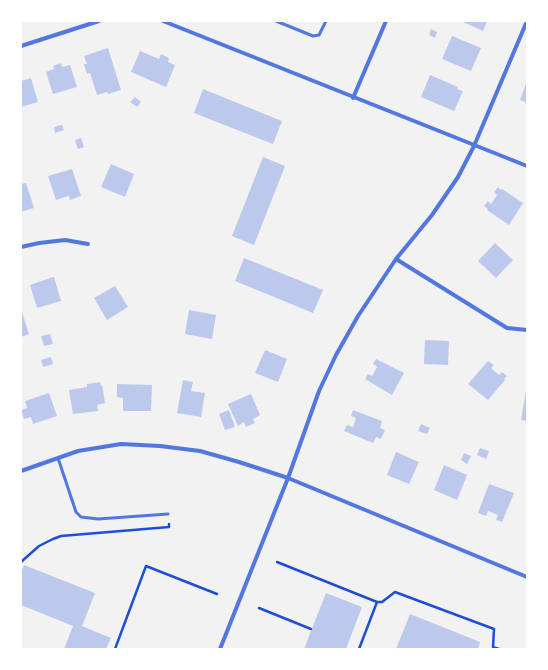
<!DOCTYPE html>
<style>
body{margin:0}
#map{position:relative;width:548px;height:670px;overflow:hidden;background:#f2f2f2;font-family:"Source Sans 3",sans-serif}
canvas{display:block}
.frame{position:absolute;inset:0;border:22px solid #fff;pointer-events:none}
</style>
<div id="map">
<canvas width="548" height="670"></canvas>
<div class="frame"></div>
</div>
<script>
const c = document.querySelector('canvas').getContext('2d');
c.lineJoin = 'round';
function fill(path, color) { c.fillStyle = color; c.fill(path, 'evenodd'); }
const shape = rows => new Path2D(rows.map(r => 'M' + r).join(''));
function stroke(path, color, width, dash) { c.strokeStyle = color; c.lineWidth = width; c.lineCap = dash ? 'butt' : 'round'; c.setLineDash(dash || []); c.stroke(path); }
fill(shape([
 [463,21,487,21,483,31,463,22],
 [431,29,437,32,435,38,429,35],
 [452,36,481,48,471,71,442,59],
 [108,48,121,90,108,94,107,92,97,95,90,73,87,74,84,64,87,64,84,56],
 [140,51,159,59,161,54,169,58,168,62,175,65,166,87,131,72],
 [61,63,62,67,70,65,77,87,53,94,46,72,54,69,53,66],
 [430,75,458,87,457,89,463,91,454,111,421,97],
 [31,78,38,102,21,107,21,81],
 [527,81,527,105,525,104,526,102,520,100],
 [203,89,282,121,273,144,194,113],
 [135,97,141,102,137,107,130,102],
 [62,125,64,130,55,133,54,127],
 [81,138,84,147,78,149,75,140],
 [263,157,285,166,254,245,232,236],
 [111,164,134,174,125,197,101,187],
 [72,169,81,196,70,200,69,196,56,200,48,176],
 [26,183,34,208,21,212,21,184],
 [498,187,501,190,502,189,523,203,509,225,487,210,488,209,484,206,488,201,491,204,497,195,494,192],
 [495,243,513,260,496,278,478,261],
 [244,258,323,290,313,313,235,281],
 [53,277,54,277,61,301,37,308,30,285],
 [115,286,128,307,107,320,94,298],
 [189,310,216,315,212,339,185,334],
 [21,312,22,312,29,334,21,337],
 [50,334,53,344,44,346,41,336],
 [425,340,449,341,448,365,424,364],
 [265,350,287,359,278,382,255,373],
 [51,357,53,364,43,367,41,360],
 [376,359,404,373,392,395,365,379,368,374,372,376,377,367,373,364],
 [488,361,494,365,491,368,499,375,502,372,507,376,504,379,505,380,488,400,468,384],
 [183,380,193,382,191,391,205,393,201,417,177,413],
 [100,382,101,386,102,385,105,403,97,405,98,411,73,414,69,390,87,387,87,384],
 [117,384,152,385,151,411,123,411,123,398,117,397],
 [526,391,527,391,527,421,521,420],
 [49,393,57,416,33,424,31,417,24,419,21,410,27,408,25,401],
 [251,394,260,415,253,419,255,423,246,427,244,422,238,426,228,404],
 [229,410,235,427,225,430,219,414],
 [353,410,382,421,380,428,385,430,381,439,376,437,373,443,344,431,347,425,353,427,356,418,351,416],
 [421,424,430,428,427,434,418,431],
 [480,448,489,451,486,459,477,455],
 [396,452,419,462,409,484,387,475],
 [464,453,471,456,467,464,461,460],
 [444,465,467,475,457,500,434,490],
 [489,484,514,493,502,522,496,520,498,515,488,511,486,516,478,513],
 [24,565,95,593,82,626,111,638,106,649,64,649,73,626,21,605,21,573],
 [326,593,362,607,346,649,304,649],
 [410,614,480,642,478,649,396,649]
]), '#bdc9ec');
stroke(shape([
 [21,562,39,546,53,539,61,536,169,527,169,524],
 [277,562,377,602,382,602,395,592,494,629,493,647,499,649],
 [259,608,311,629],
 [115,649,146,566,217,594],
 [359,649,377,602]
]), '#1d4ed8', 2.5);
stroke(shape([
 [276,21,313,36,319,35,326,21],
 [58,458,76,512,81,517,98,519,168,514]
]), '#5277de', 3);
stroke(shape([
 [163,21,527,166],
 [21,46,99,21],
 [353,98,386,21],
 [21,247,39,243,65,240,88,244],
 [396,259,507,328,527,330],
 [21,471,78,451,121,444,160,446,200,451,239,462,288,478,527,577],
 [220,649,288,478,319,391,336,355,358,316,396,259,432,215,458,177,474,146,527,21]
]), '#5277de', 4);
</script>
